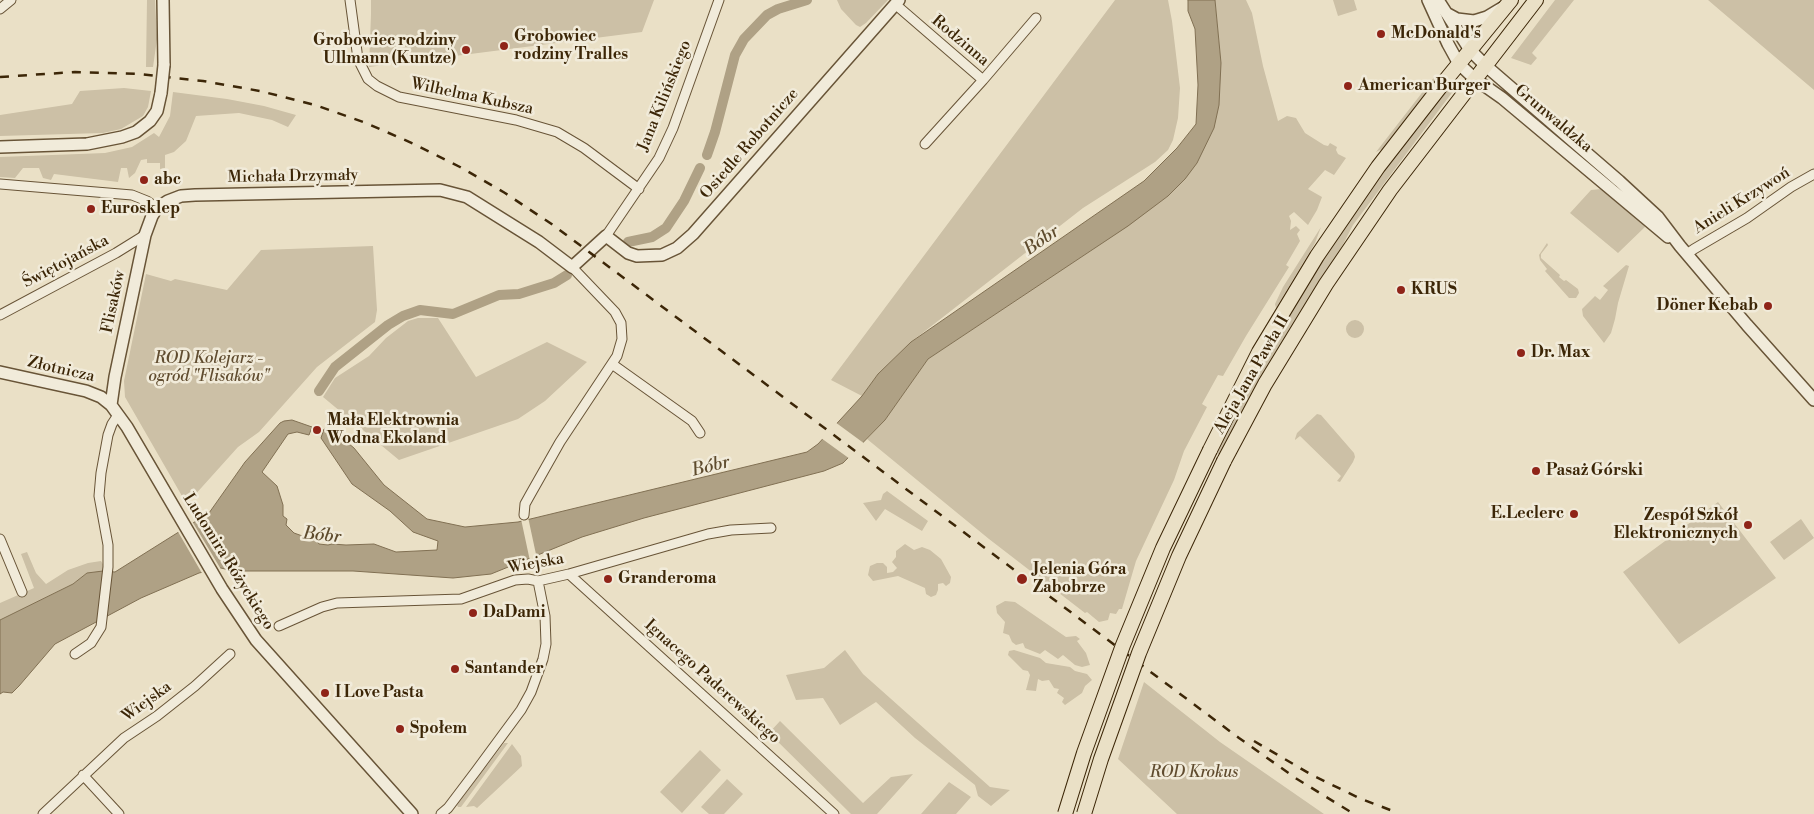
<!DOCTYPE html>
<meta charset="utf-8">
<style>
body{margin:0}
canvas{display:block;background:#eae0c6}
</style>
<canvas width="1814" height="814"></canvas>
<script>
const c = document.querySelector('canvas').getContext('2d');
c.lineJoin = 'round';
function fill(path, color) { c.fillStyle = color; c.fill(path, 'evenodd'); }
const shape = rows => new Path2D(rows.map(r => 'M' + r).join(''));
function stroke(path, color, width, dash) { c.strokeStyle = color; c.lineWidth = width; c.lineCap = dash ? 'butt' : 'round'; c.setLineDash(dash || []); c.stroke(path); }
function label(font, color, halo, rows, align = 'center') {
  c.font = font + ' "Libre Bodoni",serif'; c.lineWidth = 5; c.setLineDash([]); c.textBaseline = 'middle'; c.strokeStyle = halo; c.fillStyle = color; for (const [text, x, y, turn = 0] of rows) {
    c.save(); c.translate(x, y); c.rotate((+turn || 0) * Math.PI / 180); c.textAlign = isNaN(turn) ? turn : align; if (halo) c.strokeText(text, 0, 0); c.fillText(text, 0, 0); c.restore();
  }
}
fill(shape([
 [147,0,155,0,157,39,153,67,146,67],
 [371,0,654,0,642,32,369,67,371,14],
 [837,0,888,0,866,23,860,27,856,25,841,9],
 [1115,0,1168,0,1172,21,1180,88,1178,118,1173,140,1168,150,1155,162,1083,208,911,342,878,374,862,396,831,380],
 [1215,0,1246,0,1252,13,1263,66,1278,121,1287,116,1296,118,1305,133,1324,145,1328,146,1330,143,1337,147,1336,150,1338,154,1346,158,1334,175,1325,170,1308,189,1322,197,1317,210,1308,225,1294,212,1289,216,1291,221,1290,230,1296,226,1300,230,1297,234,1300,241,1286,265,1289,267,1246,336,1223,376,1218,375,1202,404,1207,407,1184,451,1174,480,1136,561,1122,609,1119,609,1116,614,1110,613,1108,620,1099,622,1087,612,1085,613,989,539,867,439,885,420,928,359,1095,248,1168,196,1221,63],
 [1333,0,1354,0,1357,10,1338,16],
 [1555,0,1574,0,1532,53,1537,58,1531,65,1511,58],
 [1708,0,1814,0,1814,90,1722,12],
 [1435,76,1437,76,1434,82,1382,149,1376,152],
 [1449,86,1454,90,1353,225,1336,258,1220,455,1216,453,1254,373,1298,296,1383,171],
 [124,88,151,91,148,107,143,116,121,129,103,133,0,136,0,115,72,104,80,91],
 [173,92,227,99,264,106,296,115,288,127,272,120,239,113,196,116,186,141,174,152,165,155,165,168,160,169,160,163,147,163,147,159,141,160,135,173,129,178,127,168,121,168,118,182,54,174,51,180,43,178,39,168,23,168,15,178,0,177,0,157,105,153,132,147,154,133,159,137,170,116],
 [1601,189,1646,226,1618,253,1570,213,1591,190],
 [1321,227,1315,243,1276,308,1275,304,1283,287],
 [1547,243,1548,245,1541,254,1541,258,1560,275,1559,277,1564,281,1566,280,1578,289,1579,293,1576,298,1569,298,1545,271,1547,269,1540,260,1539,255],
 [373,246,377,310,375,322,317,367,259,432,238,447,193,497,186,503,125,397,124,381,146,274,171,281,175,279,227,290,261,250],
 [1626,265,1629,266,1618,303,1615,319,1611,333,1604,343,1583,316,1582,309,1595,296,1600,300,1608,290,1603,286],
 [418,318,438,318,476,377,547,342,587,362,545,401,518,419,399,460,323,397,335,378,369,356,386,338,408,321],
 '1346 329a9 9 0 1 1 18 0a9 9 0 1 1-18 0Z',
 [1317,414,1321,415,1354,453,1355,457,1353,462,1340,482,1337,481,1341,476,1300,436,1295,440,1295,439,1297,433],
 [887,491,928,521,922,531,885,509,876,521,863,503,881,500,883,494],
 [1718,502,1776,578,1679,644,1623,572],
 [1801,519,1814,538,1784,560,1770,542],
 [905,544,914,550,922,547,930,550,941,559,951,577,950,583,946,586,943,583,938,584,938,590,936,595,931,597,926,594,925,588,898,576,873,581,868,575,870,566,877,563,883,563,887,567,887,573,893,572,897,568,892,562,896,557,896,551],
 [27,552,36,573,46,584,68,570,88,563,101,561,104,566,103,579,87,573,73,584,0,620,0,603,34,588,21,554],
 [1005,601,1015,602,1066,637,1076,636,1080,639,1077,641,1086,653,1090,665,1082,667,1075,665,1063,655,1058,659,1045,650,1040,654,1025,648,1023,643,1016,645,1012,642,1009,635,1003,633,1005,622,997,613,996,606],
 [845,650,863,674,990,787,1010,790,991,806,978,796,975,785,915,738,876,702,840,725,823,698,796,700,786,675,824,668],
 [1014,650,1040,658,1046,663,1070,667,1075,671,1087,674,1092,680,1085,686,1082,693,1065,705,1062,702,1064,698,1057,693,1059,689,1054,688,1049,680,1042,681,1038,679,1036,691,1026,690,1030,675,1028,671,1023,670,1008,655,1009,651],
 [1144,682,1220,742,1324,814,1177,814,1118,759],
 [780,721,863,803,891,777,913,774,877,814,851,814,769,733],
 [504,743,508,743,461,807,458,807,457,805],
 [512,744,521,756,522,766,477,808,474,806,466,807],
 [700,750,721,770,682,813,660,792],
 [727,779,743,794,724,814,709,814,701,807],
 [949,782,971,797,956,814,921,814]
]), '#ccc0a6');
const water = shape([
 [1188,0,1215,0,1221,63,1219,105,1214,128,1197,163,1185,179,1168,196,1128,226,928,359,885,420,843,463,824,471,644,518,582,537,491,574,453,578,353,571,233,571,221,568,199,573,141,598,55,644,19,686,12,693,3,692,0,694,0,620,73,584,87,573,103,571,115,572,209,513,245,462,280,423,284,421,292,420,312,427,309,435,297,432,288,434,262,472,277,486,283,505,283,516,287,519,286,525,294,533,308,538,313,535,319,544,328,545,332,544,346,545,374,544,396,552,437,550,438,541,413,532,390,511,352,484,321,438,324,429,337,434,354,448,384,485,427,519,465,527,518,522,807,452,818,444,862,396,878,374,911,342,1144,181,1177,148,1196,124,1198,85,1195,29,1188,11,1188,0]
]);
fill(water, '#afa185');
stroke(water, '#817053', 1);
fill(shape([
 [835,422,865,444,850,459,821,438],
 [528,517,537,559,530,561,521,519],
 [192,521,222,571,203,575,177,530]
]), '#eae0c6');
stroke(shape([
 [707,155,715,132,735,55,744,39,767,15,778,9,807,0],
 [628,242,652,237,666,228,684,201,700,168],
 [319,391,335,367,388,325,403,316,420,310,453,314,499,295,519,294,554,283,567,275]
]), '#afa185', 10);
const minor = shape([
 [350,0,358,59,368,79,377,86,399,97,516,120,557,132,584,148,639,189],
 [895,4,983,80],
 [0,9,11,0],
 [925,144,983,80,1036,18],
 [0,184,132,195,147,201,157,208],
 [606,236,659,158,673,128,719,0],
 [1687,254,1694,249,1747,218,1791,187,1814,174],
 [0,315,116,253,145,235],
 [612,364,692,421,700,433],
 [524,515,525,504,530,495,560,442,617,356,622,339,621,323,615,312,572,267],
 [0,539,22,592],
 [569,574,834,814],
 [279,626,322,607,337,603,461,599,515,580,528,579,538,581,569,574,708,534,731,530,771,528],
 [75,654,91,643,101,627,108,567,108,545,99,496,101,473,108,435,112,424,118,415],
 [83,775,119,814],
 [43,814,124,738,157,716,195,686,230,654],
 [441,814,448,808,476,771,521,710,531,692,543,659,546,644,545,616,538,581]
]);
const tertiary = shape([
 [163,0,164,65],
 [1428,0,1448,44,1459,64,1475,79,1502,98,1668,237],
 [1438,0,1470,50,1486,66,1619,181,1658,217,1680,246,1747,325,1814,400],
 [1446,13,1457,19,1474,21,1487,17,1502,8],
 [0,147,87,144,122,137,136,132,150,121,157,111,161,93],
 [0,372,86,391,101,397,111,405,127,427,222,589,256,640,412,814],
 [111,405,115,377,145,235,152,216,157,208,168,201,181,196,195,195,440,190,467,197,539,242,572,267,606,236,628,253,637,256,662,255,677,248,693,234,899,0]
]);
const primary = shape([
 [1210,450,1259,352,1317,256,1378,167,1444,82,1511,0],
 [1224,461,1265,384,1326,284,1390,190,1536,0]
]);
stroke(minor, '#685437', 11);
stroke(tertiary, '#685437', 14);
stroke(primary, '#3c2607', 16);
stroke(minor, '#f1ebda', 9);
stroke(tertiary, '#f1ebda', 11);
stroke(primary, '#eae0c6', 14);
stroke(shape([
 [0,77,75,72,140,74,203,81,260,91,315,105,366,123,414,144,460,167,505,193,553,225,1239,738,1297,779,1354,814],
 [1254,741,1312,775,1359,798,1398,813]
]), '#3c2607', 2.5, [9, 9]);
const tertiaryBridge = shape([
 [161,93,164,65]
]);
const primaryBridge = shape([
 [1065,814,1084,753,1123,645,1163,548,1210,450],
 [1084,814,1101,759,1139,653,1179,556,1224,461]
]);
stroke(tertiaryBridge, '#685437', 14, []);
stroke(primaryBridge, '#3c2607', 16, []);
stroke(tertiaryBridge, '#f1ebda', 11);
stroke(primaryBridge, '#eae0c6', 14);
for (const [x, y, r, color] of [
 [1381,34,5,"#8f2418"],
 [504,46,5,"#8f2418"],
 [466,50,5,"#8f2418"],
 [1348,86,5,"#8f2418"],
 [144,180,5,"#8f2418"],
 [91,209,5,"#8f2418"],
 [1401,290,5,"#8f2418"],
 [1768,306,5,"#8f2418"],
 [1521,353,5,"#8f2418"],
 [317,430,5,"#8f2418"],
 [1536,471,5,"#8f2418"],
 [1574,514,5,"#8f2418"],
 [1748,525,5,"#8f2418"],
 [608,579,5,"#8f2418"],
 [1022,579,6,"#8f2418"],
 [473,613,5,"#8f2418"],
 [455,669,5,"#8f2418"],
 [325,693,5,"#8f2418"],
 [400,729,5,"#8f2418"]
]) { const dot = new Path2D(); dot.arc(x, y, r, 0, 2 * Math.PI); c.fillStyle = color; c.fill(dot); stroke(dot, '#f1ebda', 2); }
label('bold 16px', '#3c2607', '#f1ebda', [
 ["McDonald's",1391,34],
 ["Grobowiec",514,37],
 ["rodziny Tralles",514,55],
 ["Grobowiec rodziny",456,41,"right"],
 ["Ullmann (Kuntze)",456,59,"right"],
 ["American Burger",1358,86],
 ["abc",154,180],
 ["Eurosklep",101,209],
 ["KRUS",1411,290],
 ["Döner Kebab",1758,306,"right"],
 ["Dr. Max",1531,353],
 ["Mała Elektrownia",327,421],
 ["Wodna Ekoland",327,439],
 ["Pasaż Górski",1546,471],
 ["E.Leclerc",1564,514,"right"],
 ["Zespół Szkół",1738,516,"right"],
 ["Elektronicznych",1738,534,"right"],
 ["Jelenia Góra",1033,570],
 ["Zabobrze",1033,588],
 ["Granderoma",618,579],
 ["DaDami",483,613],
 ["Santander",465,669],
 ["I Love Pasta",335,693],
 ["Społem",410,729]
], 'left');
label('16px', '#3c2607', '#f1ebda', [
 ["Rodzinna",960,41,40],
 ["Jana Kilińskiego",665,96,-68],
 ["Wilhelma Kubsza",472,97,12],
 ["Grunwaldzka",1553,119,40],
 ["Osiedle Robotnicze",750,144,-49],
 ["Michała Drzymały",293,177,-1],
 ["Anieli Krzywoń",1742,201,-32],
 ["Świętojańska",66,262,-28],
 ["Flisaków",114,302,-78],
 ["Złotnicza",61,370,13],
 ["Aleja Jana Pawła II",1252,375,-60],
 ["Ludomira Różyckiego",228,562,58],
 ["Wiejska",536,564,-10],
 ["Ignacego Paderewskiego",712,682,42],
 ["Wiejska",147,702,-36]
]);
label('italic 16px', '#604c2f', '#f1ebda', [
 ["ROD Kolejarz -",209,359],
 ["ogród \"Flisaków\"",209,377],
 ["ROD Krokus",1194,773]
]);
label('italic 18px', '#5e4b2d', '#f1ebda', [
 ["Bóbr",1042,241,-35],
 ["Bóbr",711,467,-14],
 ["Bóbr",322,536,6]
]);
</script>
